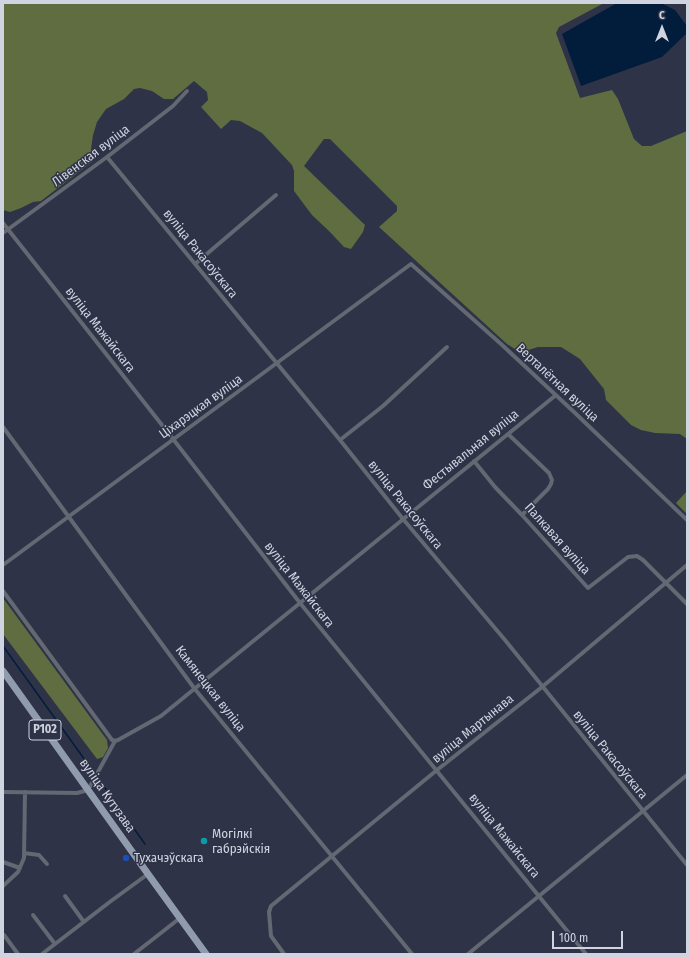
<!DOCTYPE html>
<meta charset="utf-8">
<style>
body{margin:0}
#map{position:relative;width:690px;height:957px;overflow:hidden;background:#2e3347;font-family:"Fira Sans Condensed",sans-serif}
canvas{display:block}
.frame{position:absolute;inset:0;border:4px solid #d0d3e0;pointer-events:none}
.north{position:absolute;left:642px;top:8px;width:40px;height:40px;-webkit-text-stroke:3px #2e3347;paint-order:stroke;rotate:0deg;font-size:11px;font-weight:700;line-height:16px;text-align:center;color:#d0d3e0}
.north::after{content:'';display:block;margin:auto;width:14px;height:18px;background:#d0d3e0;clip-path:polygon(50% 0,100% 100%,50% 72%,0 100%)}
.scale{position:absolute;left:552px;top:931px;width:71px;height:18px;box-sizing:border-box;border:2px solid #d0d3e0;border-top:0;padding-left:5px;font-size:12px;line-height:14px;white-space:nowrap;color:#d0d3e0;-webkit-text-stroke:3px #2e3347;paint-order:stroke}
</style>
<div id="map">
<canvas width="690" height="957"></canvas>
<div class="frame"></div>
<div class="north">С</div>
<div class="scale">100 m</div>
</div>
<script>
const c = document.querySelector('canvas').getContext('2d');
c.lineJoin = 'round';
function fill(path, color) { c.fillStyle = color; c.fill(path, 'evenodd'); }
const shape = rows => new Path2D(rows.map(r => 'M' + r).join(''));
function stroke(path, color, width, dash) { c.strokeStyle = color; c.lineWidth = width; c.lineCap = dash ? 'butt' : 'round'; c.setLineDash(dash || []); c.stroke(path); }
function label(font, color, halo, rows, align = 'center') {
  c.font = font + ' "Fira Sans Condensed",sans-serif'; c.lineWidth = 3; c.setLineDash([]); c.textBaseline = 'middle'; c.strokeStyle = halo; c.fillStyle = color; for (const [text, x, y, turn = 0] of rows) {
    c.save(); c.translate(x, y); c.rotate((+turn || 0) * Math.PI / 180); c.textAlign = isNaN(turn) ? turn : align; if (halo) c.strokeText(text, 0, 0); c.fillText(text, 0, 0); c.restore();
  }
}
fill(shape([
 [3,3,604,3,559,27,556,33,580,98,612,90,618,99,634,139,642,146,651,146,687,131,687,439,680,434,655,433,641,430,631,425,606,400,604,389,580,359,561,347,538,347,525,351,515,349,507,344,379,227,397,211,397,206,330,139,324,139,304,166,365,225,363,232,351,249,344,247,330,232,312,215,294,191,294,171,292,165,262,133,240,121,231,120,221,129,201,107,208,100,207,92,194,81,173,99,164,99,152,91,140,88,134,89,124,99,106,109,97,122,93,135,91,149,94,157,93,161,41,201,33,202,21,208,10,212,3,210],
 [687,491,687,514,676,503],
 [3,598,107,740,108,748,103,757,97,759,3,634]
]), '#606d40');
fill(shape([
 [617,3,661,3,675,10,687,26,687,33,662,57,581,86,562,34]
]), '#021d3c');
stroke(shape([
 [3,646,95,774],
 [97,777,145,844]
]), '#021d3c', 1.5);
stroke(shape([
 [107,157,340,440,403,519,505,640,687,865],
 [3,223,173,439,300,603,586,954],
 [3,233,107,157,173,106,187,91],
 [195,264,276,195],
 [3,427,194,688,412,954],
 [508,434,549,473,552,480,551,484,548,489,522,515],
 [340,440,383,406,447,347],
 [474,461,495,487,522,515,588,588,628,557,637,556,643,560,687,604],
 [3,565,411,264,501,344,574,412,687,520],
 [3,591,112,740,115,741,118,740,161,716,556,395],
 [3,792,77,793,88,790,115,741],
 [24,853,39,855,47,864],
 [3,862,20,868],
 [3,886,18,872,24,858,25,792],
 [65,896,84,922],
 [33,915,55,944],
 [4,935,18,954],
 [42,954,111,901,148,874],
 [134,954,180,918],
 [284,954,271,936,269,912,271,906,437,770,542,687,687,565],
 [468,954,687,775]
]), '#636872', 4);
stroke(shape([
 [3,671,148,874,206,954]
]), '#909bae', 7);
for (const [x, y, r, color] of [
 [204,841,4,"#0f9aa8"],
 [126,858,4,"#1a4fb4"]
]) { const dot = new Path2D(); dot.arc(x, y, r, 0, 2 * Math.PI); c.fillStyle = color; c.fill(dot); stroke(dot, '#2e3347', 1.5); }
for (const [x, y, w] of [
 [45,730,32]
]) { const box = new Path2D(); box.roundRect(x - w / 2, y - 10, w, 20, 3); c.fillStyle = '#2e3347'; c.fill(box); stroke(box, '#d0d3e0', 1); }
label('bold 12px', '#d0d3e0', null, [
 ["Р102",45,730]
]);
label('13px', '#d0d3e0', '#2e3347', [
 ["Лівенская вуліца",91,156,-37],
 ["вуліца Ракасоўскага",200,254,51],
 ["вуліца Мажайскага",100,330,52],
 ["Верталётная вуліца",557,383,43],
 ["Ціхарэцкая вуліца",201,407,-36],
 ["Фестывальная вуліца",471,450,-39],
 ["вуліца Ракасоўскага",405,505,51],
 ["Палкавая вуліца",557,539,48],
 ["вуліца Мажайскага",299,585,52],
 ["Камянецкая вуліца",210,689,52],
 ["вуліца Мартынава",473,729,-39],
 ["вуліца Ракасоўскага",610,755,51],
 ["вуліца Кутузава",107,796,55],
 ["вуліца Мажайскага",504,836,51]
]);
label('13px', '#d0d3e0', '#2e3347', [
 ["Могілкі",212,834],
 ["габрэйскія",212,849],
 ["Тухачэўскага",134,858]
], 'left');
</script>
